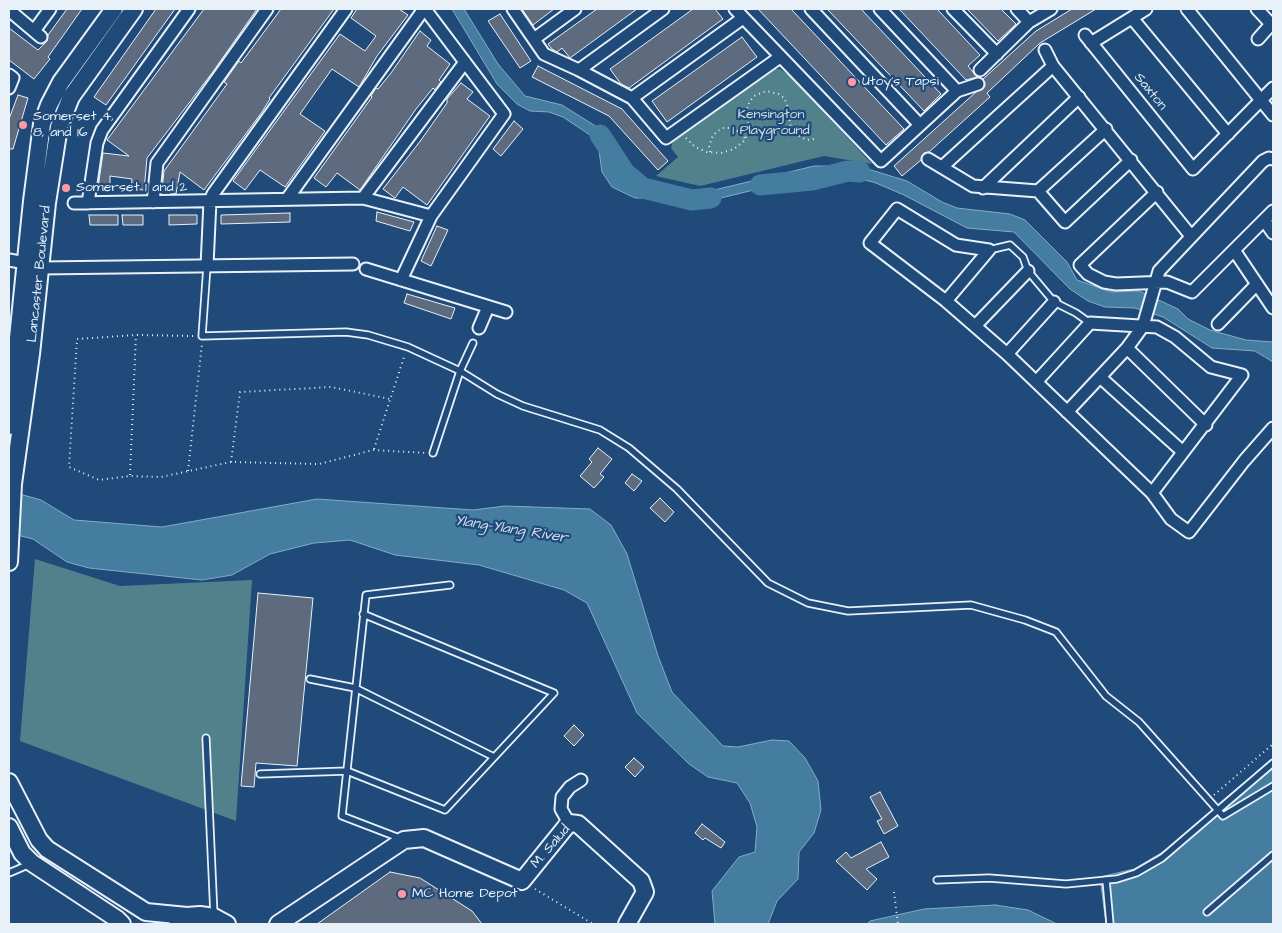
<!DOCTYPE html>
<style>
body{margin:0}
#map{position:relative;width:1282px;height:933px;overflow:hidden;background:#1f4a7a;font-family:"Architects Daughter",sans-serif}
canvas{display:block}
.frame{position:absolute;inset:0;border:10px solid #e8f1f8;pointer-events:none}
</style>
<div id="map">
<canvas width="1282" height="933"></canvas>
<div class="frame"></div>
</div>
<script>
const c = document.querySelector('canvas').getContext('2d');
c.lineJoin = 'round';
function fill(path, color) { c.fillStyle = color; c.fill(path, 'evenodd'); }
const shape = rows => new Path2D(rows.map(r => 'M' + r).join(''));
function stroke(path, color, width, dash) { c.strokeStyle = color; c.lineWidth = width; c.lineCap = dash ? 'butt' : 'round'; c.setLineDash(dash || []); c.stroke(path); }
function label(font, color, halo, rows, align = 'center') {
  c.font = font + ' "Architects Daughter",sans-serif'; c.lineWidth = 4.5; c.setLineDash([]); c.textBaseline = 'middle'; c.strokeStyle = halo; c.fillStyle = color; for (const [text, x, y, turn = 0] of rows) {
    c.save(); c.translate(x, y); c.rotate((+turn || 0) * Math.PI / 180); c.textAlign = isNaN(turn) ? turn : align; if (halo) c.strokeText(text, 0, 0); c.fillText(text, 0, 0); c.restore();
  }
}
fill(shape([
 [773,69,780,69,790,76,872,164,824,156,700,186,656,176,678,157,671,148,673,141],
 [35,559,120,586,252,580,236,821,20,741]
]), '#51828c');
const water = shape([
 [452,9,464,9,498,64,525,96,562,105,605,132,611,145,615,161,623,176,636,185,681,198,814,166,858,166,907,181,942,202,957,208,1010,214,1025,220,1067,262,1077,280,1111,292,1139,291,1178,309,1188,319,1210,330,1246,340,1273,342,1273,362,1255,351,1212,348,1163,317,1135,308,1105,307,1088,301,1070,289,1014,232,967,228,904,195,876,183,854,177,807,177,684,207,654,198,635,198,612,187,602,172,598,144,590,135,563,117,549,112,530,111,517,104,497,84,452,9],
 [9,491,41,500,74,520,162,527,317,499,473,510,505,506,590,509,611,525,627,554,658,656,672,692,723,746,738,747,772,740,789,741,805,758,818,781,821,810,814,833,799,852,798,879,777,901,768,924,715,924,712,891,739,857,755,852,757,827,750,803,737,783,708,777,689,764,637,713,587,603,564,590,479,565,395,555,350,540,314,543,270,554,232,575,202,580,89,568,67,562,33,539,9,533,9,491],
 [1273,758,1273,924,1106,924,1100,877,1134,869,1166,850,1273,758],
 [995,905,1028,910,1057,924,867,924,870,921,924,909,995,905]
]);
fill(water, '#457da1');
stroke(water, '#86abc4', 1);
stroke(shape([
 [600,135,625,173,643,188,692,200,711,198],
 [760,185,812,180,848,171,860,172]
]), '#457da1', 21);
const building = shape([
 [67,9,82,9,48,57,50,59,34,79,9,60,9,28,38,50,47,41,48,35,67,9],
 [156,9,175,9,106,105,94,97,156,9],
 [204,9,257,9,212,73,147,158,144,190,131,189,132,179,110,176,110,189,98,188,103,153,129,156,107,140,204,9],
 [281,9,334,9,269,98,270,99,262,112,204,190,180,172,176,194,162,191,164,171,227,84,224,82,239,61,241,63,281,9],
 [357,9,399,9,408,15,377,56,359,87,332,69,300,114,325,131,285,187,260,170,245,190,233,181,340,34,365,51,376,36,351,18,357,9],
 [522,9,554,9,533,25,522,9],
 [597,9,637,9,570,58,562,48,557,52,552,49,548,44,597,9],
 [693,9,715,9,723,19,629,88,621,84,610,69,693,9],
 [758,9,791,9,904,129,886,145,758,9],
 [827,9,861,9,941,94,924,111,827,9],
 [899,9,937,9,980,55,968,66,977,77,966,80,899,9],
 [967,9,1001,9,1016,24,998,41,967,9],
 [1072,9,1096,9,1040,43,987,93,990,97,929,152,924,153,921,160,902,176,894,166,976,92,983,89,985,85,983,79,1036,31,1072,9],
 [500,14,531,61,520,68,488,21,500,14],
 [420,31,431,40,427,46,450,64,439,80,441,82,435,90,433,88,416,109,360,190,337,173,326,187,314,178,372,97,371,96,376,88,378,89,391,73,420,31],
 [742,37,757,57,667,122,652,101,742,37],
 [538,66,622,109,668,161,658,170,609,116,532,77,538,66],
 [461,83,473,92,467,99,490,116,427,205,403,187,395,198,383,189,421,140,447,103,447,99,461,83],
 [18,95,28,98,13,149,9,149,9,119,18,95],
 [514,121,523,129,501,156,493,149,514,121],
 [377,212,414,222,410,231,376,221,377,212],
 [290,213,290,222,221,224,221,215,290,213],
 [89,215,118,215,118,225,90,225,89,215],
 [122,215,143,215,143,225,123,225,122,215],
 [169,215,197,215,197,224,169,225,169,215],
 [437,226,448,230,431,266,421,261,437,226],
 [407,294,455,308,451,319,404,303,407,294],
 [598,448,612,459,600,474,604,477,594,488,580,476,592,462,589,459,598,448],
 [632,474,642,481,634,491,625,483,632,474],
 [660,498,674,512,665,522,650,508,660,498],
 [258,593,313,598,297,766,256,763,254,787,241,786,258,593],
 [574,725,584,735,574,746,564,736,574,725],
 [634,758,644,767,635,777,625,767,634,758],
 [880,792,898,826,884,834,877,821,882,819,870,797,880,792],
 [702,824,725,842,721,848,705,838,703,840,695,833,702,824],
 [881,842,889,857,866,869,877,879,867,890,836,861,846,852,851,858,881,842],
 [390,872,420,878,472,911,482,924,317,924,390,872]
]);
fill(building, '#5e6b7e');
stroke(building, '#e8f1f8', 1);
const lane = shape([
 [989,250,1010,245,1023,257,1028,271,1054,302,1076,313,1090,323],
 [207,266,202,336,346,332,368,335,408,347,460,371,497,394,523,406,600,430,629,448,677,489,768,583,808,603,848,611,971,605,1025,620,1056,632,1106,696,1139,722,1223,816,1273,786],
 [433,453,460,371,473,343],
 [310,679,355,688,494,757],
 [206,738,214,916],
 [260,774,347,771,445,810,554,693,363,614],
 [402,839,342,816,366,595,450,585],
 [9,873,30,864],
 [937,880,989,878,1066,884,1117,879,1136,873,1162,858,1273,763],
 [1106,880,1110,924],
 [1207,912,1273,855]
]);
const street = shape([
 [513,9,544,54,579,70,632,98,666,138,780,57],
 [735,9,881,161,957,91,978,84],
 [811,9,920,125],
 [880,9,957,91],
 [953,9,997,54],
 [1017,9,1029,22],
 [1187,9,1273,115],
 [1257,9,1271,24],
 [9,10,41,37],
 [1132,18,1228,134],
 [34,31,50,9],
 [1085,35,1193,169,1273,88],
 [534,39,575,9],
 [1258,39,1273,22],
 [1091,43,1146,9],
 [1045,50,1053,66,1191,236],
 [579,70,663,9],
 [980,70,1029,22,1051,9],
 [9,75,13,78,9,88],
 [632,98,743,18],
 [928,159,973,186,1038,191,1065,222,1131,160],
 [942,167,1053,66],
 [983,188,1079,97],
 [1038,191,1106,129],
 [1157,192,1080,265,1088,274,1104,282,1116,284,1167,282,1192,292,1273,211],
 [363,198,465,62],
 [287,199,424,9],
 [153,202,157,163,267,9],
 [74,203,363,198,431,216],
 [88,203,97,143,102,130,189,9],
 [1264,220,1273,233],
 [1234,250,1273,308],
 [9,260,26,263],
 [207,266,210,201,213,194,346,9],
 [41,268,353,264],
 [366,269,506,312],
 [401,280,431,216,504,114,425,9],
 [946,301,989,250,956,245,897,209,870,243,946,301,1007,354,1152,493,1171,519,1189,532,1244,461,1273,428],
 [1218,324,1257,284],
 [975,326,1028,271],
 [479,328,488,307],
 [1127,348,1206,425],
 [1007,354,1054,302],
 [1100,377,1183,452],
 [1037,381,1090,323,1157,327,1175,337,1211,367,1242,375,1152,493],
 [1067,412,1127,348,1143,326,1159,271,1263,161,1269,158,1273,159],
 [569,823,561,809,562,797,570,787,581,780]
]);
const secondary = shape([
 [9,426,32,201,42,124,49,105,61,82,114,9],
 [9,562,13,484,31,354,47,203,59,127,71,97,134,9],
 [9,782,39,840,47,849,146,912,187,916],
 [9,827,22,853,32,863,117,919,122,924],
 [177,920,187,916,200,915,214,917,227,924],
 [278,924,404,840,424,838,522,881,569,823,578,824,641,881,645,892,627,924]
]);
stroke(lane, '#e8f1f8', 9);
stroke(street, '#e8f1f8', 15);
stroke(secondary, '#e8f1f8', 20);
stroke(shape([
 [686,138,695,147,707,152,721,153,734,149,744,141,749,131,747,107,750,101,754,96,766,91,779,94,784,98,787,104,791,129,795,134,807,140,814,139],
 [710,152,709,146,713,135,722,128,733,128,742,134,745,139],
 [193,336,136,335,77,339,69,467,99,480,130,476,161,477,231,462,319,464,373,450,426,453],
 [374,449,405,354],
 [231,462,240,392,331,387,390,399],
 [188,471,202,344],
 [130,475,136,335],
 [1214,795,1273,744],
 [535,889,593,924],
 [894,892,898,924]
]), '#e8f1f8', 2, [1, 4]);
stroke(lane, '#1f4a7a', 5.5);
stroke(street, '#1f4a7a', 11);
stroke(secondary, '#1f4a7a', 16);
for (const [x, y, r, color] of [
 [852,82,5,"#ff9aa2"],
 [23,125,5,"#ff9aa2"],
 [66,188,5,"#ff9aa2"],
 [402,894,5,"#ff9aa2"]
]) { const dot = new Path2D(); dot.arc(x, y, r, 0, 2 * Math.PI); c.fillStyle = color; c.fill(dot); stroke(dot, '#1f4a7a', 2); }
label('14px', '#e8f1f8', '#1f4a7a', [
 ["Utoy's Tapsi",862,82],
 ["Somerset 4,",33,117],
 ["8, and 16",33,133],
 ["Somerset 1 and 2",76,188],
 ["MC Home Depot",412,894]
], 'left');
label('14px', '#e8f1f8', '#1f4a7a', [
 ["Saxton",1150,92,51],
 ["Lancaster Boulevard",40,274,-84],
 ["M. Salud",551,847,-49]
]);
label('14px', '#d1e0e8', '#1f4a7a', [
 ["Kensington",771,115],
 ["1 Playground",771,131]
]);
label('italic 15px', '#d0e0eb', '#1f4a7a', [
 ["Ylang-Ylang River",511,530,9]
]);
</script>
